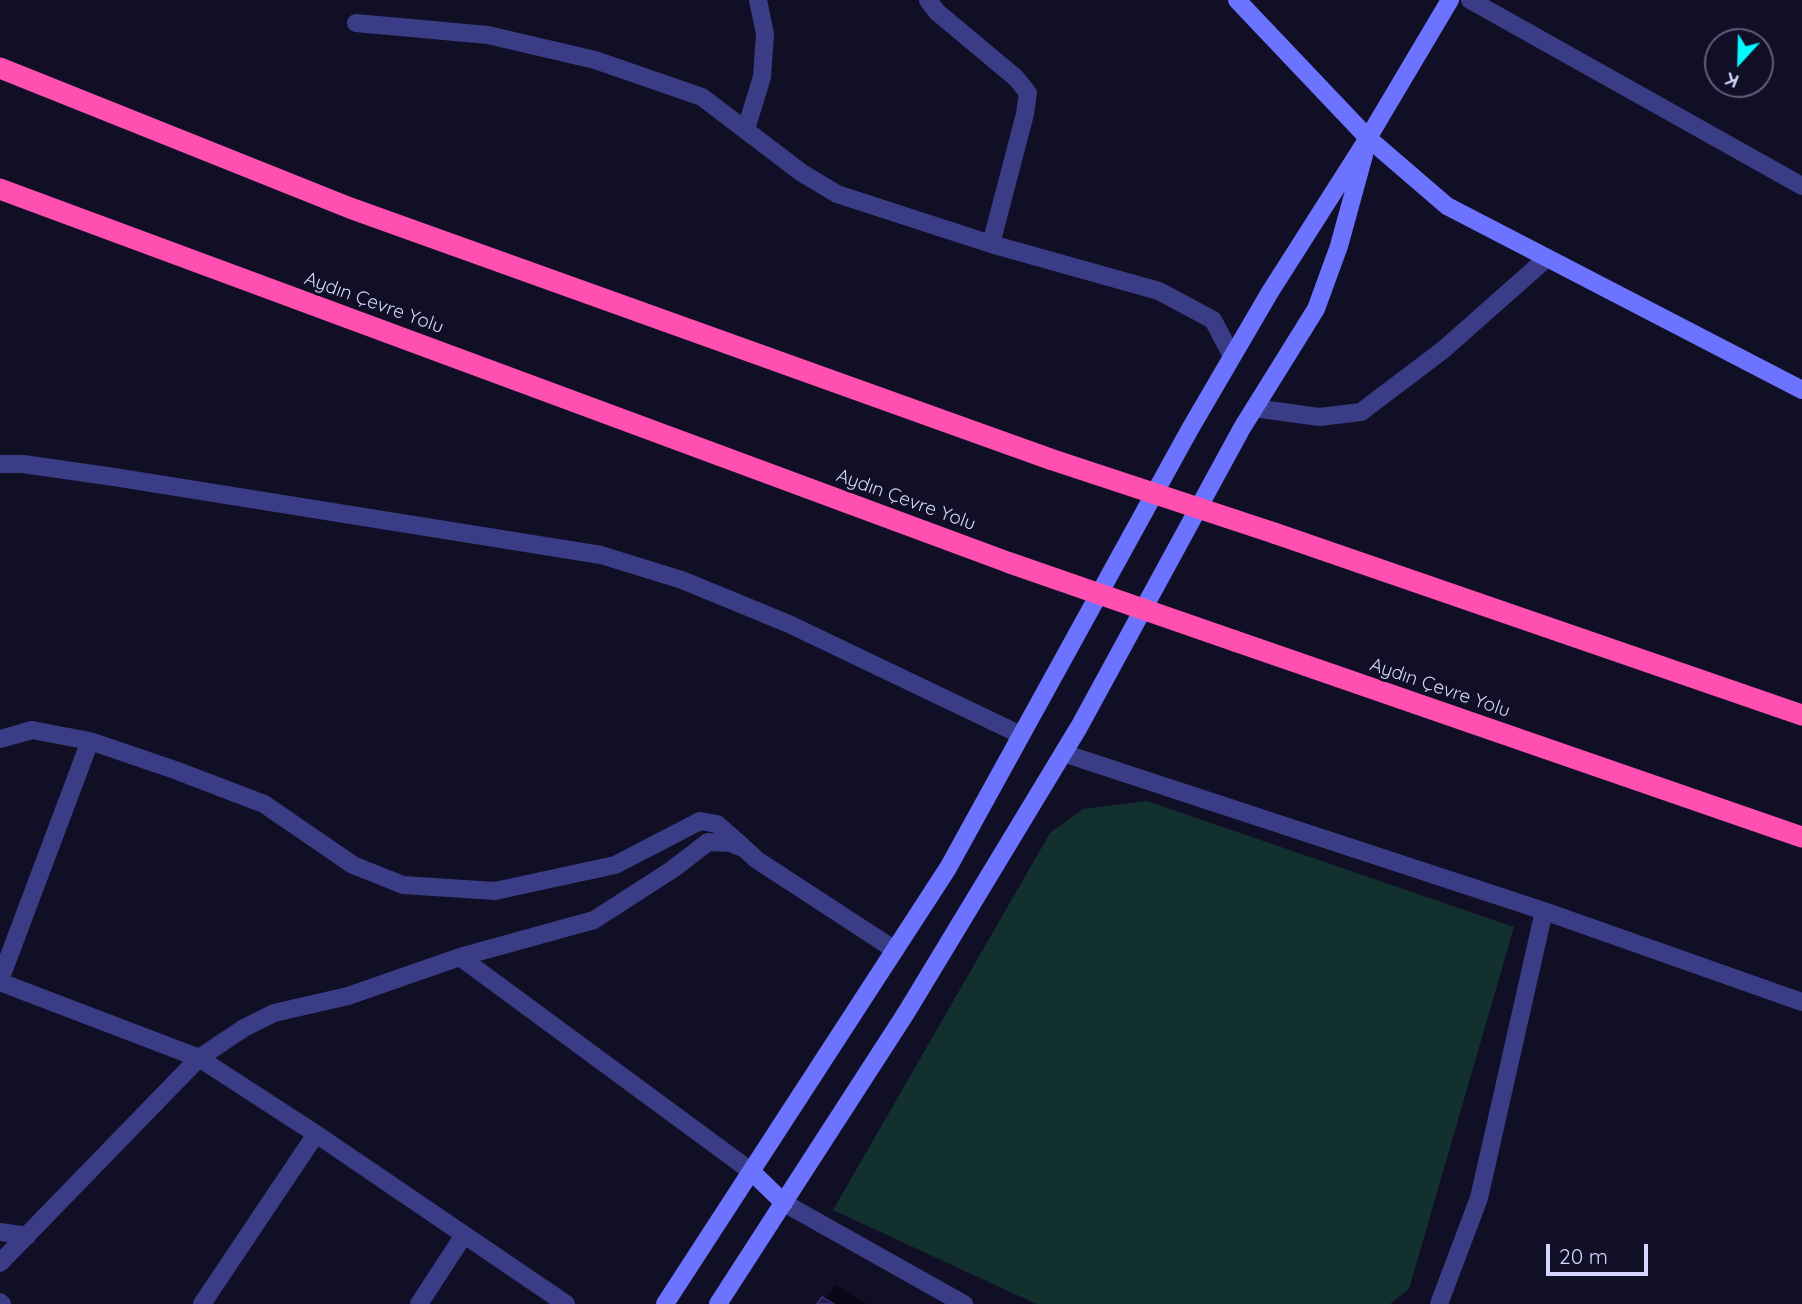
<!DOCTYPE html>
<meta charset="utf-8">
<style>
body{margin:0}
#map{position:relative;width:1802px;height:1304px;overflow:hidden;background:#110f26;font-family:Quicksand,sans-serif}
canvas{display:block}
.north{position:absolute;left:1704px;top:28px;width:70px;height:70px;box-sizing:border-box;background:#110f26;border:2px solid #605e7d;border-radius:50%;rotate:202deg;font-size:19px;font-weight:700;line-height:28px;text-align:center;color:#d6d5ff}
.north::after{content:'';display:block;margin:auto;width:24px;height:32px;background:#01faff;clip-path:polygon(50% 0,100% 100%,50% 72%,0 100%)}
.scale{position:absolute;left:1546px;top:1244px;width:102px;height:32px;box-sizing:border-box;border:4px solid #d6d5ff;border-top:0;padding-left:9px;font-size:21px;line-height:24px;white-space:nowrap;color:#d6d5ff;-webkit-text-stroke:5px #110f26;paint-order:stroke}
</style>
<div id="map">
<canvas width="1802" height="1304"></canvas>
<div class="north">K</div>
<div class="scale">20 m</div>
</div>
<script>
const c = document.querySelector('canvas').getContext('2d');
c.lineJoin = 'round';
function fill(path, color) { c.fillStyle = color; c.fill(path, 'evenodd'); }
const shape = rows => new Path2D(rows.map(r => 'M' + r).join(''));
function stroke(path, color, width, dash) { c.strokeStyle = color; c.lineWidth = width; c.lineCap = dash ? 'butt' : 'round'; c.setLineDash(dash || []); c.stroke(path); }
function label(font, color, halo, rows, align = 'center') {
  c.font = font + ' Quicksand,sans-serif'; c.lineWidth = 6; c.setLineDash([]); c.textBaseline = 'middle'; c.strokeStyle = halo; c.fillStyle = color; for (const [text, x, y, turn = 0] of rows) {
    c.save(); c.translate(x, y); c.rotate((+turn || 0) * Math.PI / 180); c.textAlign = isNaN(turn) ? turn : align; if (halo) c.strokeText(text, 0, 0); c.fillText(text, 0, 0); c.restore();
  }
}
fill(shape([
 [1147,801,1514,927,1409,1289,1390,1304,1036,1304,833,1210,1050,833,1083,809]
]), '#12302d');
fill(shape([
 [836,1285,867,1304,819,1304]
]), '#0007');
const building = shape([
 [822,1297,834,1304,817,1304,822,1297]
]);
fill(building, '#211b47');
stroke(building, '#352d73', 2);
stroke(shape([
 [928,0,937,12,1016,78,1028,93,1025,114,991,244],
 [1470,0,1802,186],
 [356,23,488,35,595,60,702,97,802,173,837,194,991,244,1159,291,1213,320,1232,356],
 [746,129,762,77,765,34,758,0],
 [1254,408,1319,417,1361,412,1443,350,1547,258],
 [0,464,23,464,114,477,601,555,682,580,789,624,1021,735],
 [0,739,32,730,90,741,175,770,264,804,353,865,403,885,495,891,615,865,700,821,717,824,742,846],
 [1063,753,1544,911,1802,1002],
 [460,957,752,1172],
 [0,980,90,741],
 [0,982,199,1058,316,1134,566,1304],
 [784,1203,964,1304],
 [0,1232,27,1236],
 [0,1263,199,1058,244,1028,274,1013,348,996,460,957,594,920,673,869,708,842,730,843,745,849,757,860,895,950],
 [0,1302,2,1304],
 [202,1304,316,1134],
 [419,1304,464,1235],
 [1439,1304,1479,1198,1544,911]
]), '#3a3d85', 18);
stroke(shape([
 [1237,0,1368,138,1447,206,1802,390],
 [752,1172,784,1203],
 [665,1304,948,868,1190,429,1270,292,1368,138,1450,0],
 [718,1304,906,1013,1079,727,1242,428,1316,309,1339,246,1364,155]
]), '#6c74ff', 18);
stroke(shape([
 [0,68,350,208,1050,459],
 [0,189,1010,563],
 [1274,533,1802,715],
 [1235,641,1802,837]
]), '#ff50b2', 21);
stroke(shape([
 [1050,459,1274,533],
 [1010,563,1235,641]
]), '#ff50b2', 21);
label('19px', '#d6d5ff', '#110f26', [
 ["Aydın Çevre Yolu",374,303,20],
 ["Aydın Çevre Yolu",906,500,20],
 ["Aydın Çevre Yolu",1440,688,19]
]);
</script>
